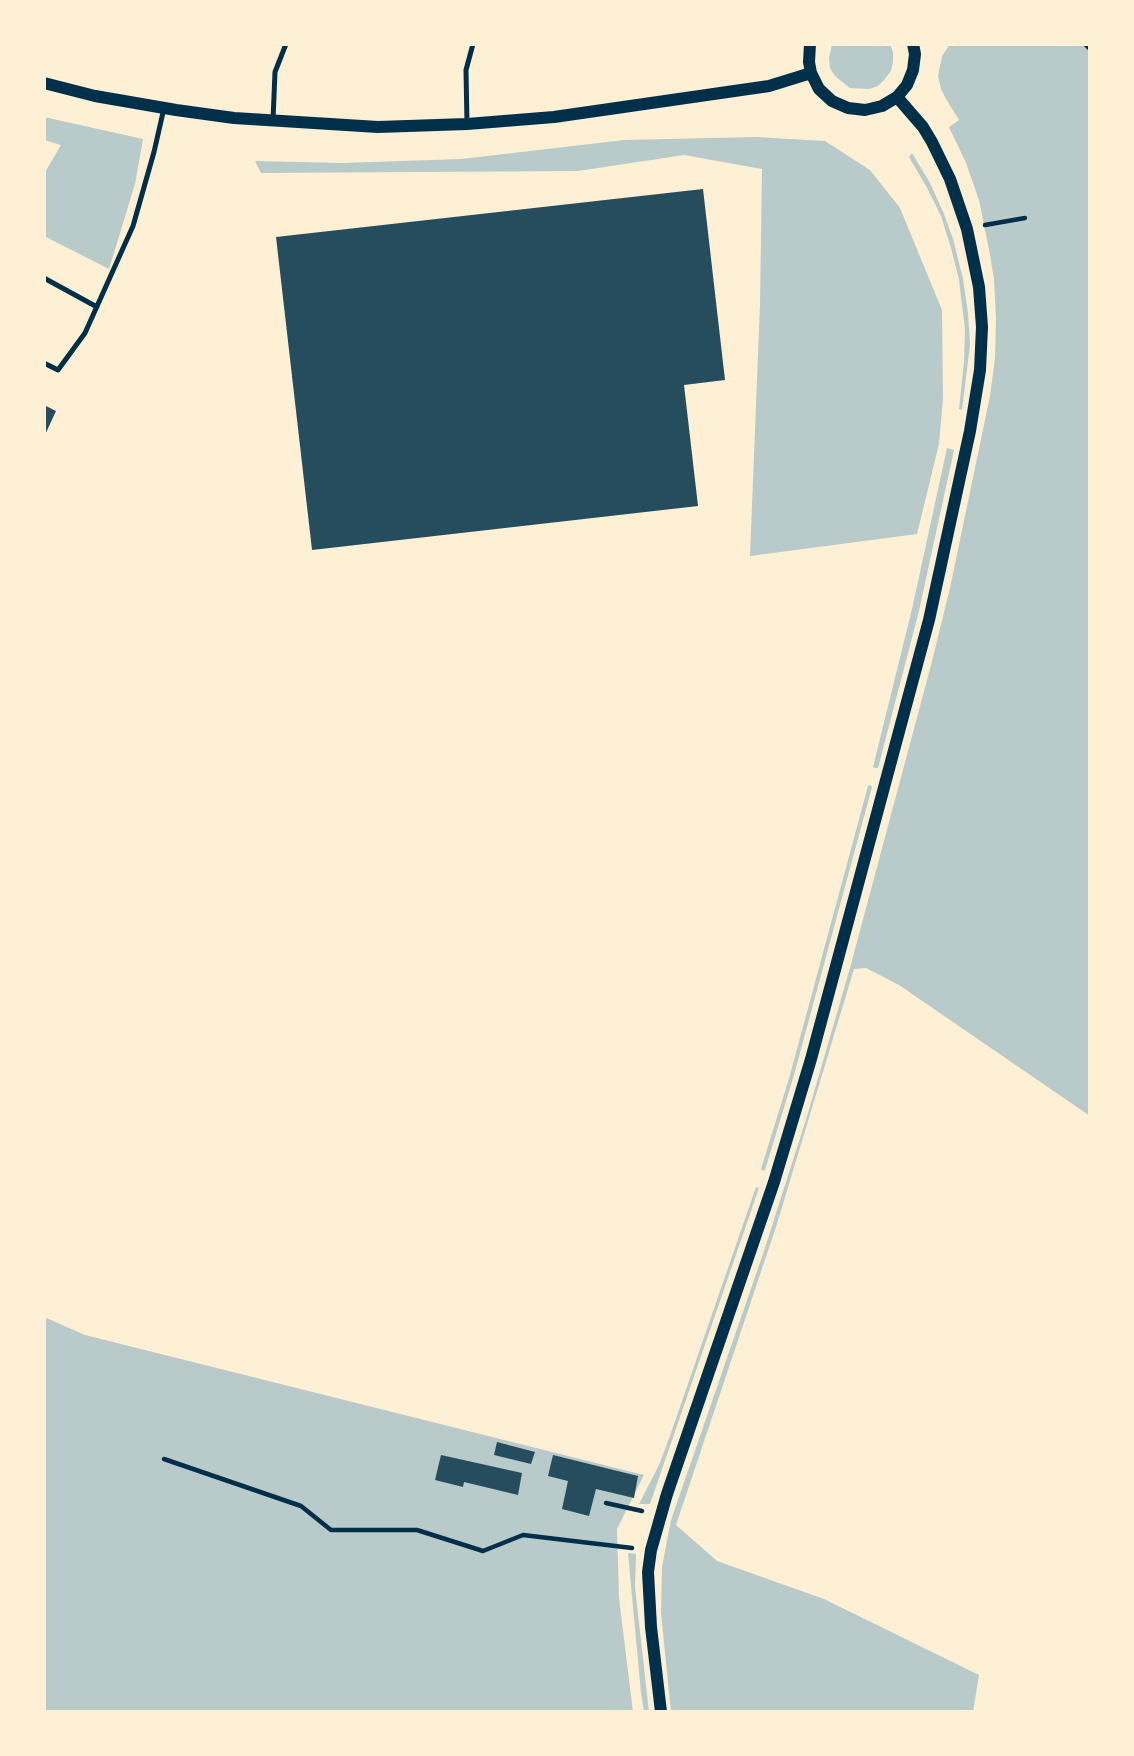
<!DOCTYPE html>
<style>
body{margin:0}
#map{position:relative;width:1134px;height:1756px;overflow:hidden;background:#fdf0d5;font-family:"Source Sans 3",sans-serif}
canvas{display:block}
.frame{position:absolute;inset:0;border:46px solid #fdf0d5;pointer-events:none}
</style>
<div id="map">
<canvas width="1134" height="1756"></canvas>
<div class="frame"></div>
</div>
<script>
const c = document.querySelector('canvas').getContext('2d');
c.lineJoin = 'round';
function fill(path, color) { c.fillStyle = color; c.fill(path, 'evenodd'); }
const shape = rows => new Path2D(rows.map(r => 'M' + r).join(''));
function stroke(path, color, width, dash) { c.strokeStyle = color; c.lineWidth = width; c.lineCap = dash ? 'butt' : 'round'; c.setLineDash(dash || []); c.stroke(path); }
fill(shape([
 [832,44,890,44,893,52,893,62,891,71,885,79,878,86,869,89,850,88,835,76,830,68,829,58],
 [950,44,1090,44,1090,1116,899,985,866,968,854,969,776,1227,676,1525,717,1561,824,1599,979,1675,973,1712,671,1712,661,1613,662,1567,671,1520,764,1251,808,1113,850,968,931,665,950,588,990,396,995,358,996,319,994,279,990,255,979,200,966,163,949,127,959,120,946,99,941,89,938,76,942,56],
 [44,117,143,139,135,184,109,269,44,236,44,174,61,145,44,140],
 [756,137,825,141,870,170,900,208,942,310,943,399,939,444,917,534,750,556,760,304,762,169,684,155,578,171,261,173,255,161,342,163,462,159,624,140],
 [912,153,930,183,944,214,953,239,963,279,968,313,970,345,962,410,959,409,964,362,965,330,959,280,951,248,941,216,926,186,909,157],
 [947,448,954,450,919,611,878,768,875,768,873,767,912,609],
 [870,785,872,787,794,1075,765,1170,763,1171,761,1169,790,1075,868,786],
 [756,1187,759,1188,650,1504,639,1504,659,1465,671,1433],
 [44,1317,85,1335,644,1475,617,1529,619,1598,633,1712,44,1712],
 [628,1553,636,1554,635,1587,649,1712,644,1712,641,1693]
]), '#b9caca');
fill(shape([
 [703,189,725,380,684,385,698,506,312,550,276,237],
 [44,405,56,411,44,437],
 [497,1442,535,1452,531,1464,494,1455],
 [441,1455,522,1473,518,1495,464,1482,463,1487,435,1480],
 [553,1455,638,1476,634,1498,596,1489,589,1516,562,1509,568,1481,548,1476]
]), '#264d5e');
stroke(shape([
 [1085,44,1090,49],
 [985,225,1025,218],
 [164,1459,301,1506,331,1530,417,1530,483,1551,523,1535,632,1548],
 [606,1503,642,1511]
]), '#003049', 4.5);
stroke(shape([
 [273,120,275,72,286,44],
 [467,124,466,70,473,44],
 [44,278,97,307],
 [44,363,58,370,85,333,133,226,154,152,164,108]
]), '#003049', 5);
stroke(shape([
 [810,44,809,62,811,73,819,89,832,101,848,108,865,110,882,106,897,97,907,85,913,70,915,54,913,44],
 [44,83,95,96,176,110,234,118,378,127,467,124,554,117,769,86,811,73],
 [661,1712,651,1627,648,1572,651,1550,667,1494,774,1182,811,1059,929,620,970,431,980,370,982,327,979,287,967,229,950,179,932,142,923,127,897,97]
]), '#003049', 12);
</script>
